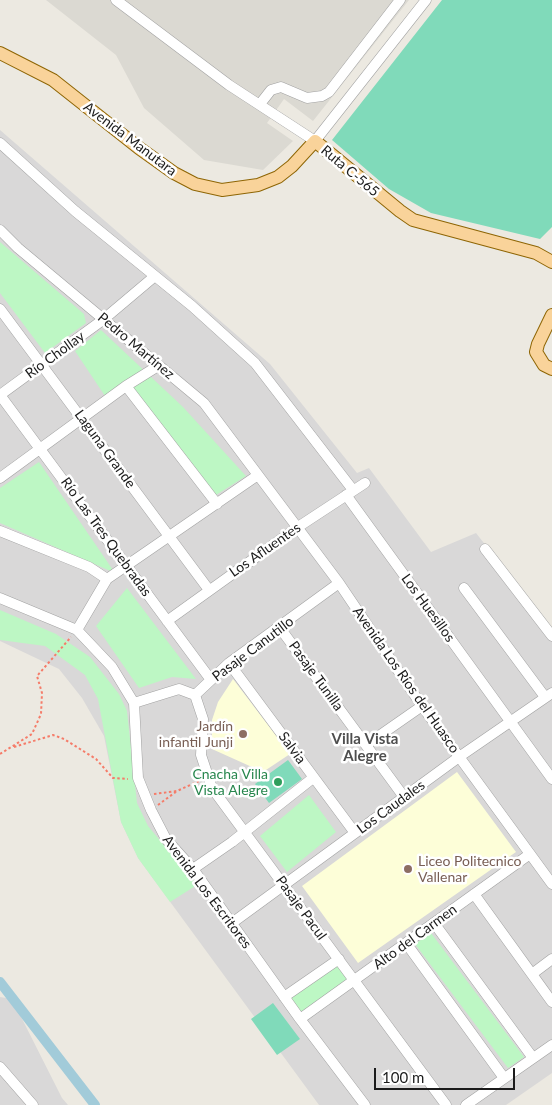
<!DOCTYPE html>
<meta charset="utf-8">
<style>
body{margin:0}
#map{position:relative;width:552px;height:1105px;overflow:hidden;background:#ece9e1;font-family:Lato,sans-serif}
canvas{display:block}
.scale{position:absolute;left:374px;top:1068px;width:141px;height:22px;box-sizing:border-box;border:2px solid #1b1b1b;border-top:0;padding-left:6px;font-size:15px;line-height:18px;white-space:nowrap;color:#1b1b1b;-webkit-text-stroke:4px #fff;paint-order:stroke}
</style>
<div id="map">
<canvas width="552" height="1105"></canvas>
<div class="scale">100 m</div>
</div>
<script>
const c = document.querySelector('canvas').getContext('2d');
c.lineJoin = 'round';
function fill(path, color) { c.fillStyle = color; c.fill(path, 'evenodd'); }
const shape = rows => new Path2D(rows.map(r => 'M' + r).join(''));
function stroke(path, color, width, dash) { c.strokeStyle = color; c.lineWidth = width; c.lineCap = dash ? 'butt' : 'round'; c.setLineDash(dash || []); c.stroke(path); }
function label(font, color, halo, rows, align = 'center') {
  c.font = font + ' Lato,sans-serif'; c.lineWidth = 5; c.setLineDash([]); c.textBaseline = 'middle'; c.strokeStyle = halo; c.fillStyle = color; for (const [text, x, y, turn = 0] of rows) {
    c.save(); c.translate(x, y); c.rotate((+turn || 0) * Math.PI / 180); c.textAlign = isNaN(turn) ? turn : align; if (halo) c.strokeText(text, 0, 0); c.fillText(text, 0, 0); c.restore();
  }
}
fill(shape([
 [0,130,270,364,357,473,369,468,431,552,476,533,552,630,552,1073,506,1105,319,1105,138,858,121,822,104,736,82,698,59,669,0,641],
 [0,997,12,999,62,1098,68,1105,0,1105]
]), '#d9d8d8');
fill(shape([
 [233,679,290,754,263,772,212,749,212,720,218,702],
 [457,772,516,852,358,963,302,886]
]), '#fdfed8');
fill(shape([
 [46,0,409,0,313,121,284,99,267,123,293,141,263,170,204,160,144,108,116,55]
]), '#dbd9d2');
fill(shape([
 [0,242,84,314,86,323,45,353,0,293],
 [101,330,183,407,246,476,216,495,128,381,105,396,75,351],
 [39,462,115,573,0,523,0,488],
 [127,588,196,679,172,677,139,688,96,626],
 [0,610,56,634,90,657,119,694,127,711,137,803,148,826,197,885,170,902,138,858,121,822,98,699,85,675,45,646,0,640],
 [309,795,336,832,287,872,260,836],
 [431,933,524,1057,508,1068,415,944],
 [338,960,353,980,300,1019,285,997]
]), '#bdf7c4');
fill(shape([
 [442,0,552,0,552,227,540,239,431,213,389,189,332,140],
 [288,760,302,779,269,803,255,784],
 [273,1003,300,1039,277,1055,251,1019]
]), '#80daba');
stroke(shape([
 [0,982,95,1105]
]), '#a2cbd9', 10);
const minor = shape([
 [116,0,229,85,315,141,426,0],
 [260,104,271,90,281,87,307,98,322,96,329,92,400,0],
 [0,143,75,211,192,306,255,363,353,490],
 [0,230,18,248,204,403,339,583,422,706,552,884],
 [0,309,209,590],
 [126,386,217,504],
 [0,395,211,680],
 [0,395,104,319,155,276],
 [0,478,126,386,158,366],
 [346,495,552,779],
 [0,531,89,567,107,579],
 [485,549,552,636],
 [464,588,545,697],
 [0,598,77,630,112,667,134,703,138,778,151,810,166,839,193,869,300,1019,365,1105],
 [167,621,298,527,365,483],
 [280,628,404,797],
 [77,630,107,579,258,475],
 [229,663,355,833],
 [195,695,203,719,201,755,212,788,446,1105],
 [134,703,179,689,195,695,229,663,339,583],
 [366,745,422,706],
 [193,869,232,842,313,778],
 [474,894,552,1002],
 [232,923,459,757,552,693],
 [434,923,533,1058],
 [406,943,504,1078],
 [532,974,552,959],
 [284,997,339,959],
 [300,1019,530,854],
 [0,1067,33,1105],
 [466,1105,552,1045]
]);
const major = shape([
 [0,53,53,80,139,148,174,173,195,184,222,190,258,185,278,177,292,166,315,141,400,211,413,220,536,253,552,262],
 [552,315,538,344,536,352,544,365,552,369]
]);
stroke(minor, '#a2a2a2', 11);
stroke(major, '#8e6504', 14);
stroke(shape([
 [14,747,53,735,64,739,96,759,113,778,128,779],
 [0,754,32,734,41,714,42,693,37,676,71,637],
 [154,794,177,791,199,781],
 [158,805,177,791]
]), '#f57c69', 2, [2.5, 2.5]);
stroke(minor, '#fff', 10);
stroke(major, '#f9d39a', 12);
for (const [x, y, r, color] of [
 [243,734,5,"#8d6e63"],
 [278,782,5,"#2e9e5b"],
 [408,869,5,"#8d6e63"]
]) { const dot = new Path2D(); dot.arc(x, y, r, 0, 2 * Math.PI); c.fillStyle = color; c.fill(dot); stroke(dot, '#fff', 2); }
label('14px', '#1b1b1b', '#fff', [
 ["Avenida Manutara",130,139,37],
 ["Ruta C-565",350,171,40],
 ["Pedro Martínez",136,346,40],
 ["Río Chollay",55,355,-36],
 ["Laguna Grande",105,449,54],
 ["Río Las Tres Quebradas",106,537,54],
 ["Los Afluentes",265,550,-35],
 ["Los Huesillos",428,608,54],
 ["Pasaje Canutillo",253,649,-37],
 ["Pasaje Tunilla",316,676,54],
 ["Avenida Los Ríos del Huasco",406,680,55],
 ["Salvia",292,748,54],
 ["Los Caudales",391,807,-36],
 ["Avenida Los Escritores",207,892,53],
 ["Pasaje Pacul",301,908,54],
 ["Alto del Carmen",415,937,-36]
]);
label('14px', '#785e54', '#fff', [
 ["Jardín",233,726],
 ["infantil Junji",233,742],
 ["Liceo Politecnico",418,861,"left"],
 ["Vallenar",418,877,"left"]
], 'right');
label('14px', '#27864d', '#fff', [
 ["Cnacha Villa",268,774],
 ["Vista Alegre",268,790]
], 'right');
label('bold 15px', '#4e4e4e', '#fff', [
 ["Villa Vista",365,739],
 ["Alegre",365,756]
]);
</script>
